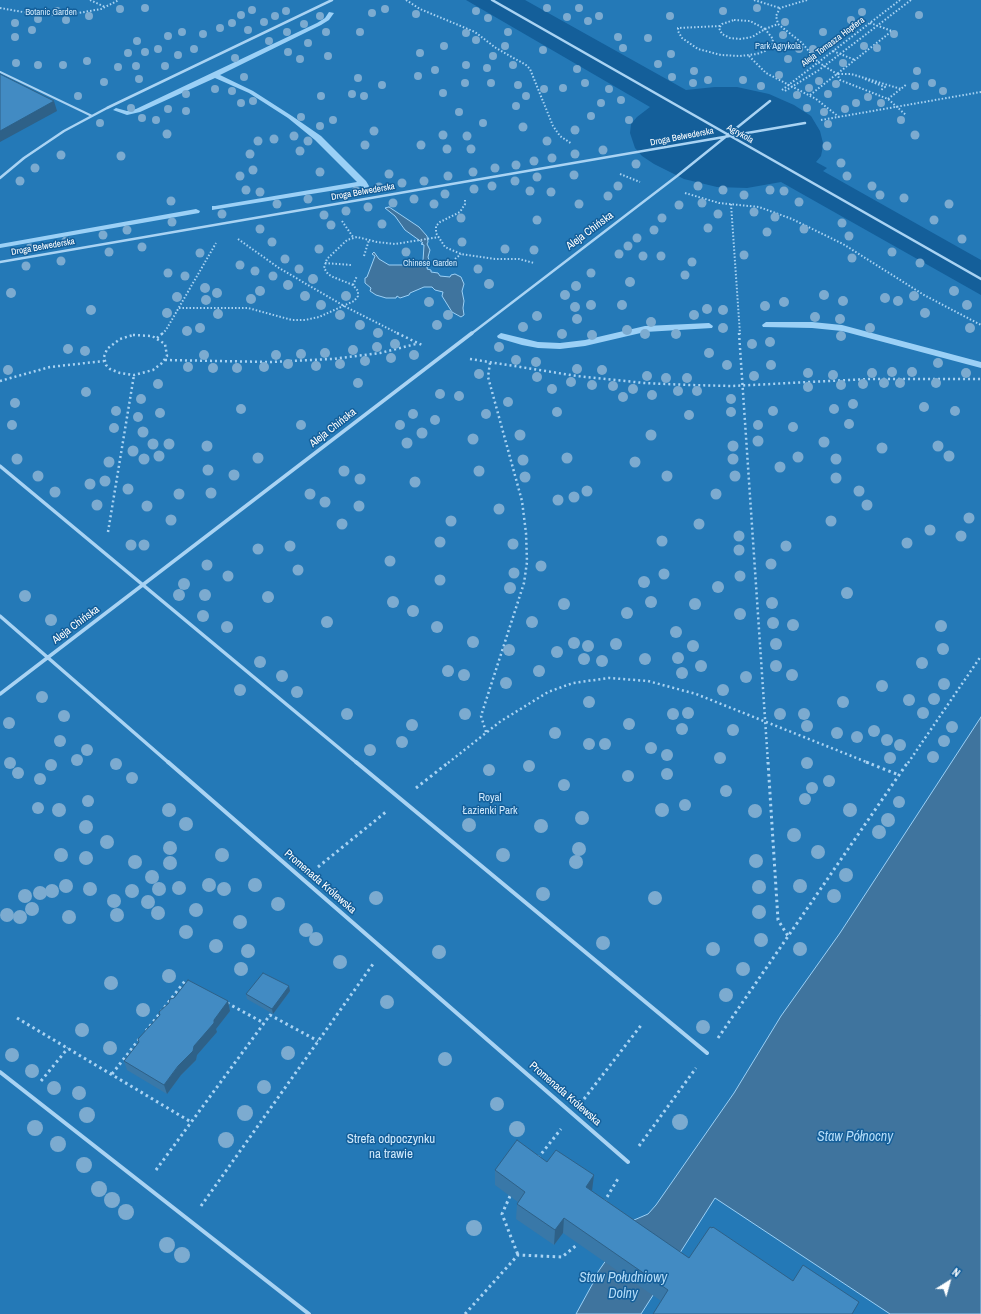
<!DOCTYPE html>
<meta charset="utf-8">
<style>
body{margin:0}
#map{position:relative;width:981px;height:1314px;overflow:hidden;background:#145f9a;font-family:"Archivo Narrow",sans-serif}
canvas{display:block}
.north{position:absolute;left:929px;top:1262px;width:40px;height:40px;-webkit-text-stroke:3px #145f9a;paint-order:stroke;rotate:37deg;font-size:11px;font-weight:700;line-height:16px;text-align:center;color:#fff}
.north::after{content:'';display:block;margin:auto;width:14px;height:18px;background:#fff;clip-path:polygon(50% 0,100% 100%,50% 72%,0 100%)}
</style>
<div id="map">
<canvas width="981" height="1314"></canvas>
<div class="north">N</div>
</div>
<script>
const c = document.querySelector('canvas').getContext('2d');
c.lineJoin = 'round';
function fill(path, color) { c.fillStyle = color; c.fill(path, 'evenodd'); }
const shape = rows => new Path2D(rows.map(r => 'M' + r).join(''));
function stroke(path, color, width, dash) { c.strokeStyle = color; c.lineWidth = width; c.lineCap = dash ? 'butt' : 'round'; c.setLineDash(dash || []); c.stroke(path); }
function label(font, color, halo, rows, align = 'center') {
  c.font = font + ' "Archivo Narrow",sans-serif'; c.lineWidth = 3; c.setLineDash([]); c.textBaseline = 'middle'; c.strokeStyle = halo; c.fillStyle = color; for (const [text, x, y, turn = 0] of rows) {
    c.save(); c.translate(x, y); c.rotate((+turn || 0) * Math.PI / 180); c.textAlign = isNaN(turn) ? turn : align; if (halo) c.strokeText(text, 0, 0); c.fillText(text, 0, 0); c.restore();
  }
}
fill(shape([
 [0,0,466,0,650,107,637,117,631,124,630,133,635,148,642,156,654,164,684,179,717,187,747,188,781,182,981,295,981,1314,0,1314],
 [525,0,981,0,981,260,823,171,827,168,816,162,821,156,822,151,823,143,820,131,811,116,794,105,769,94,737,87,715,87,686,90]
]), '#2479b7');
const water = shape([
 [389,207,419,227,427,236,428,242,427,244,430,250,428,257,429,260,426,264,427,265,426,267,428,267,427,269,431,270,431,272,438,273,440,276,450,277,451,275,455,274,461,277,464,284,462,291,464,301,463,308,464,315,461,317,452,312,442,296,443,292,435,290,432,287,424,287,410,293,409,295,400,298,397,296,396,298,386,298,376,295,370,291,371,288,365,283,365,278,367,277,375,256,372,254,374,252,379,259,389,265,411,265,422,264,421,262,423,261,424,245,421,244,423,243,405,230,395,216,385,208,389,207],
 [981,717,981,1314,890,1314,715,1198,641,1314,576,1314,593,1283,593,1279,634,1220,648,1214,656,1205,734,1093,781,1016,840,933,981,717]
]);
fill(water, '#3f749e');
stroke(water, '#9bd0f6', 1);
fill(shape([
 [329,12,334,13,329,20,321,25,220,75,253,91,292,116,321,136,366,181,369,186,368,188,362,188,361,186,212,210,212,206,215,206,357,182,315,140,288,118,249,93,215,78,140,112,127,115,113,110,116,108,127,111,136,109,317,23,325,18,329,12],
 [196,209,200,211,199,213,0,248,0,244,196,209],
 [766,322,812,322,842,325,981,362,981,368,842,331,812,328,763,327,762,325,766,322],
 [709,323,713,326,712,328,645,332,585,346,560,349,538,348,522,345,498,338,497,336,501,333,538,342,560,343,585,340,645,326,709,323]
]), '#9bd0f6');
stroke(shape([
 [90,0,105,7],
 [406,0,420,9,475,32,496,48,526,65,530,69,553,126,560,136,572,144],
 [754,0,780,8],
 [807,0,780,8,776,16,778,24,802,43,818,62,837,74,840,80,888,99,906,115],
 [0,8,40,15,67,15,101,9,119,0],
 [734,20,750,21,765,29,752,37,740,39,730,38,722,34,719,28,722,24,734,20],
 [720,26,678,28,678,31,682,38,698,49,721,55,740,56,757,54,765,51,772,45,773,39,765,29],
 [765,29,778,24],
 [833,51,855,60],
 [749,56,766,73,816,99,839,117],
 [838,74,851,74,901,89],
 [865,79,885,87,881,90],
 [782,90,900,0],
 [785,91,819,70,911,0],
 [810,95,892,31,870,23],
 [888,99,907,84],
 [821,120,981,92],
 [620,174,640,182],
 [685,193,719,203,759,207,792,219,843,244,924,295,981,325],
 [465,200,465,204,460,212,440,222,436,226,436,233,445,247,461,254,495,259,519,259,534,263],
 [731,204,740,334],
 [342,221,353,237],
 [238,239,279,268,344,306,399,334],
 [364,256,369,240],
 [455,259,461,254],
 [325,263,351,265],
 [353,285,357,276],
 [179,308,248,308,292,320,305,320,319,317,354,301,358,296,358,291,353,285,333,277,328,274,324,268,327,259,347,240,357,237,377,242,395,244,439,237],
 [162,334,166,330,216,243]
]), '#a9d3f3', 2, [1.5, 2]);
stroke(shape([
 [397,333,424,346],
 [739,333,768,763],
 [133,335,152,336,165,344,167,356,162,363,153,370,134,375,120,373,110,369,106,365,104,357,107,349,120,339,133,335],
 [157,338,163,333],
 [470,359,577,376,644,383,689,385,731,386,870,379,981,379],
 [165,360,271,362,332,359,380,353,416,344],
 [0,381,50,367,104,361],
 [108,532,134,375],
 [486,732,481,716,524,583,527,562,526,533,522,501,488,377,490,363],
 [448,763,501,721,548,692,573,683,609,678,648,681,696,694,869,763],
 [908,763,981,656]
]), '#a9d3f3', 2.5, [2, 3]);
stroke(shape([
 [768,762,778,920,788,936],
 [866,762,899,775],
 [416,788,449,762],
 [318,867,387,811],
 [227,1003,264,1023],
 [17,1018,191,1122],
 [146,1031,185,981,190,983],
 [718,1038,908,762],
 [112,1074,140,1038],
 [41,1081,68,1048],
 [584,1099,642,1024],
 [639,1146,696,1068],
 [538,1158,561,1129],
 [156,1170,270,1015,318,1041],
 [510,1196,502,1214,518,1255],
 [604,1202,619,1177],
 [201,1206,373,964],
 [465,1314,518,1255,562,1257,578,1244]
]), '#a9d3f3', 3, [2.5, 3.5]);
stroke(shape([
 [0,72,92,116]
]), '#a9d3f3', 2);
stroke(shape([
 [492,0,981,279],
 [0,178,24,158,64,131,107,108,332,0],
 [0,262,805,123],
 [471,334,677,176,770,101]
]), '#a9d3f3', 2.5);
stroke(shape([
 [0,466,357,763],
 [0,616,169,763],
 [0,694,472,333]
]), '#a9d3f3', 3.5);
stroke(shape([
 [168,762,628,1162],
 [356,762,707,1053],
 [0,1072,309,1314]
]), '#a9d3f3', 4);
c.fillStyle = '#7cabd0';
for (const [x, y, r] of [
 [145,8,4],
 [547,8,4],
 [579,8,4],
 [757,8,4],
 [120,9,4],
 [385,9,4],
 [252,10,4],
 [57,11,4],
 [286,11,4],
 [476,11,4],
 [723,11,4],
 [862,12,4],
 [372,13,4],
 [416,14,4],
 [241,15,4],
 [919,15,4],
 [89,16,4],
 [275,16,4],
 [320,16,4],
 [599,16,4],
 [670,16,4],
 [567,17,4],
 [488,18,4],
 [38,19,4],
 [66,20,4],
 [851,20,4],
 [588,21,4],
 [264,22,4],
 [785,22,4],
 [15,23,4],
 [232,23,4],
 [304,24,4],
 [220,28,4],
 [32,30,4],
 [248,30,4],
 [182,32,4],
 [287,32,4],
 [326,32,4],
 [360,32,4],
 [508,32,4],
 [823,32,4],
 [466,33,4],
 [203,34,4],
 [894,34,4],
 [783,35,4],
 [168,36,4],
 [15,37,4],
 [618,37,4],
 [648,38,4],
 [476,40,4],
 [137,41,4],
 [269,41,4],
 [308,43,4],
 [444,46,4],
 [505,46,4],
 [864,46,4],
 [623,48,4],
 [877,48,4],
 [158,49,4],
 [194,49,4],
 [799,49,4],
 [813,49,4],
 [543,50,4],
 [145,52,4],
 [288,52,4],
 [128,53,4],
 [420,53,4],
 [671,54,4],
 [178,55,4],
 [328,56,4],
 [493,56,4],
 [235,58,4],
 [300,59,4],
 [788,59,4],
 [87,61,4],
 [16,63,4],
 [843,63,4],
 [658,64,4],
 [38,65,4],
 [63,65,4],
 [466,65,4],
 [513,65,4],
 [136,66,4],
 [165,66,4],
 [118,67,4],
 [487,68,4],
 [577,69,4],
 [435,70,4],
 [694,71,4],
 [917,71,4],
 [779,75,4],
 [418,76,4],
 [244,77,4],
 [672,77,4],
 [358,78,4],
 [139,79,4],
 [708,80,4],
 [743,80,4],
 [819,81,4],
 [104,82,4],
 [465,83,4],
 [491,83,4],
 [585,83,4],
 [693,83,4],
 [932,83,4],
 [836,84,4],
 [382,85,4],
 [518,85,4],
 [761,86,4],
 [915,86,4],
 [563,88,4],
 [809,88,4],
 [215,89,4],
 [544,89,4],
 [609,89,4],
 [232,91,4],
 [943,91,4],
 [443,93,4],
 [186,94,4],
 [352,94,4],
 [828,94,4],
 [797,95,4],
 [78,96,4],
 [321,96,4],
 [364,96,4],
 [526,96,4],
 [868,97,4],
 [621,100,4],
 [253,101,4],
 [241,103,4],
 [601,103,4],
 [856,103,4],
 [881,103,4],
 [516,106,4],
 [131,108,4],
 [807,108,4],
 [168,109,4],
 [845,109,4],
 [186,111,4],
 [459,112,4],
 [824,112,4],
 [591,116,4],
 [301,117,4],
 [142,118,4],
 [156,120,4],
 [333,120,4],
 [629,120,4],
 [901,120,4],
 [100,123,4],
 [483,123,4],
 [828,124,4],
 [320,126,4],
 [523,127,4.5],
 [575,130,4.5],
 [374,131,4.5],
 [167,134,4.5],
 [443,135,4.5],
 [915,135,4.5],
 [294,136,4.5],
 [467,136,4.5],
 [274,139,4.5],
 [258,141,4.5],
 [308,141,4.5],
 [547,141,4.5],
 [365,145,4.5],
 [421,145,4.5],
 [827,146,4.5],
 [447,149,4.5],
 [471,149,4.5],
 [603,150,4.5],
 [300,151,4.5],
 [250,154,4.5],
 [575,154,4.5],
 [61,155,4.5],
 [121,156,4.5],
 [552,158,4.5],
 [534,161,4.5],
 [841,163,4.5],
 [636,164,4.5],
 [516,165,4.5],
 [35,168,4.5],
 [495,168,4.5],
 [253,170,4.5],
 [320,172,4.5],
 [473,172,4.5],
 [389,174,4.5],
 [574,175,4.5],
 [240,176,4.5],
 [448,176,4.5],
 [847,176,4.5],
 [537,177,4.5],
 [20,181,4.5],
 [424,181,4.5],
 [515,181,4.5],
 [402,183,4.5],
 [492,186,4.5],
 [618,186,4.5],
 [698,186,4.5],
 [872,186,4.5],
 [379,187,4.5],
 [474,189,4.5],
 [246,190,4.5],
 [723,190,4.5],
 [770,190,4.5],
 [356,191,4.5],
 [530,191,4.5],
 [784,191,4.5],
 [260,192,4.5],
 [551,192,4.5],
 [445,194,4.5],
 [744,195,4.5],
 [880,195,4.5],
 [608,196,4.5],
 [904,198,4.5],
 [308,199,4.5],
 [414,199,4.5],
 [171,201,4.5],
 [799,202,4.5],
 [393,203,4.5],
 [702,203,4.5],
 [277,204,4.5],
 [434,204,4.5],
 [579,204,4.5],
 [949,204,4.5],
 [679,205,4.5],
 [368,207,4.5],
 [346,211,4.5],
 [754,212,4.5],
 [222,214,4.5],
 [718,214,4.5],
 [324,215,4.5],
 [775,217,4.5],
 [461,218,4.5],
 [662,218,4.5],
 [537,220,4.5],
 [934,220,4.5],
 [172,222,4.5],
 [842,223,4.5],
 [382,224,4.5],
 [331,225,4.5],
 [708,228,4.5],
 [260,229,4.5],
 [804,229,4.5],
 [127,230,4.5],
 [654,230,4.5],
 [767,232,4.5],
 [103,235,4.5],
 [849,236,4.5],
 [637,238,4.5],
 [962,239,4.5],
 [66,241,4.5],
 [272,242,4.5],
 [462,242,4.5],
 [628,246,4.5],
 [142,247,4.5],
 [30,248,4.5],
 [319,249,4.5],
 [505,249,4.5],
 [534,250,4.5],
 [109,252,4.5],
 [406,252,4.5],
 [892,252,4.5],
 [200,253,4.5],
 [619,254,4.5],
 [744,255,4.5],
 [643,256,4.5],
 [661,256,4.5],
 [852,258,4.5],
 [285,259,4.5],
 [61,261,4.5],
 [692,262,4.5],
 [920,263,4.5],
 [240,265,4.5],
 [26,266,4.5],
 [299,269,4.5],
 [478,269,4.5],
 [255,271,4.5],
 [168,273,4.5],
 [591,273,4.5],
 [685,275,4.5],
 [185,276,4.5],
 [273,276,4.5],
 [313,279,5],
 [630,282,5],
 [489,284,5],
 [288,285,5],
 [576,286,5],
 [205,288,5],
 [260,291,5],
 [954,291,5],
 [11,293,5],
 [217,293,5],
 [565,295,5],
 [824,295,5],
 [305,296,5],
 [346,296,5],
 [914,296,5],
 [177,297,5],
 [885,298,5],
 [251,299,5],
 [206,300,5],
 [843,301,5],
 [898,301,5],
 [429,302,5],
 [784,302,5],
 [321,305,5],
 [591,305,5],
 [622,305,5],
 [967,305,5],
 [765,306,5],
 [575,307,5],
 [707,309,5],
 [91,310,5],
 [723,310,5],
 [167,313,5],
 [925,313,5],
 [218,314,5],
 [340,315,5],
 [448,315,5],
 [694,315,5],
 [537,316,5],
 [815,317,5],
 [577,319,5],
 [840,319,5],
 [651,322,5],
 [360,325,5],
 [437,325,5],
 [523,327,5],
 [200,328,5],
 [723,328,5],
 [870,328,5],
 [970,328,5],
 [627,330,5],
 [187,331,5],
 [378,333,5],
 [562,334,5],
 [645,334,5],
 [676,334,5],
 [592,335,5],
 [841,336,5],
 [770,342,5],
 [395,344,5],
 [752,344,5],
 [377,347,5],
 [499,347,5],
 [68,349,5],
 [353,350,5],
 [85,351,5],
 [325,353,5],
 [709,353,5],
 [301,354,5],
 [204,355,5],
 [276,355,5],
 [414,355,5],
 [391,358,5],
 [516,360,5],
 [365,361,5],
 [536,362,5],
 [938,363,5],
 [288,364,5],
 [340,364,5],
 [727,365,5],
 [771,365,5],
 [316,366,5],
 [188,367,5],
 [264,367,5],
 [213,368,5],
 [237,368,5],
 [577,369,5],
 [8,370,5],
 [602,370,5],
 [892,372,5],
 [912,372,5],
 [808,373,5],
 [872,373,5],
 [966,373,5],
 [479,374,5],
 [833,375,5],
 [647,376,5],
 [754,376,5],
 [537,377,5],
 [666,378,5],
 [687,378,5],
 [571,382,5],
 [358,383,5],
 [884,383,5],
 [900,383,5],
 [936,383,5],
 [158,384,5],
 [863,384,5],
 [592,385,5],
 [841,385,5],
 [613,386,5],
 [808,387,5],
 [552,389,5],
 [633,389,5],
 [678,391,5],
 [697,391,5],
 [86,392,5],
 [440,394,5],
 [652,395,5],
 [459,396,5],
 [623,397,5],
 [141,399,5],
 [731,399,5],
 [508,402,5],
 [15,403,5],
 [853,404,5],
 [924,407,5],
 [241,409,5],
 [834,409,5],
 [116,411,5],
 [773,411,5],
 [955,411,5],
 [557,412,5],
 [731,412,5],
 [160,413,5],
 [413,414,5],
 [486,414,5],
 [689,415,5],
 [138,417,5],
 [435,420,5],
 [849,424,5],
 [12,425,5],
 [301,425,5],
 [400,425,5],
 [758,425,5],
 [793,427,5],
 [114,428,5],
 [143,432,5.5],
 [422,433,5.5],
 [520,435,5.5],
 [651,435,5.5],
 [473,439,5.5],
 [758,441,5.5],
 [824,442,5.5],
 [407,443,5.5],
 [153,444,5.5],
 [169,444,5.5],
 [207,446,5.5],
 [733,446,5.5],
 [938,446,5.5],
 [882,448,5.5],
 [133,451,5.5],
 [159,456,5.5],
 [949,456,5.5],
 [798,457,5.5],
 [258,458,5.5],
 [567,458,5.5],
 [17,459,5.5],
 [144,459,5.5],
 [733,459,5.5],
 [836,459,5.5],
 [523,460,5.5],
 [109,462,5.5],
 [635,462,5.5],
 [780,467,5.5],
 [208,470,5.5],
 [344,471,5.5],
 [479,471,5.5],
 [234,475,5.5],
 [38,476,5.5],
 [667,476,5.5],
 [735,476,5.5],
 [525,477,5.5],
 [836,478,5.5],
 [360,479,5.5],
 [105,481,5.5],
 [415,482,5.5],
 [90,484,5.5],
 [128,489,5.5],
 [587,491,5.5],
 [859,491,5.5],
 [55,492,5.5],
 [211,493,5.5],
 [179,494,5.5],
 [310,494,5.5],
 [716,494,5.5],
 [574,497,5.5],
 [558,500,5.5],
 [325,502,5.5],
 [97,505,5.5],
 [867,505,5.5],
 [147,506,5.5],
 [359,506,5.5],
 [499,509,5.5],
 [969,518,5.5],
 [171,520,5.5],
 [451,521,5.5],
 [831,521,5.5],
 [342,524,5.5],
 [699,524,5.5],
 [930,530,5.5],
 [739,536,5.5],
 [961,536,5.5],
 [662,541,5.5],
 [440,542,5.5],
 [907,543,5.5],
 [513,544,5.5],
 [131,545,5.5],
 [144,545,5.5],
 [290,546,5.5],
 [786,546,5.5],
 [258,549,5.5],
 [739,550,5.5],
 [390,561,5.5],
 [771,564,5.5],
 [207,565,5.5],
 [541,566,5.5],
 [298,570,5.5],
 [514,573,5.5],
 [664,574,5.5],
 [228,576,5.5],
 [740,576,5.5],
 [440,580,5.5],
 [644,582,6],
 [184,584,6],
 [718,587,6],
 [510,588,6],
 [847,593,6],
 [179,595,6],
 [205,595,6],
 [25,596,6],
 [268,597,6],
 [393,602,6],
 [651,602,6],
 [772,603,6],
 [564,604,6],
 [695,604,6],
 [413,611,6],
 [627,613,6],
 [740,614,6],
 [203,616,6],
 [51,620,6],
 [327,622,6],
 [532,622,6],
 [773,623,6],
 [793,625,6],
 [941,626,6],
 [227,627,6],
 [437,627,6],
 [676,632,6],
 [473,642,6],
 [574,643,6],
 [616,644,6],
 [776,644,6],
 [588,646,6],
 [693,646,6],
 [943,649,6],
 [509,650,6],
 [557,652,6],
 [678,658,6],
 [584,659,6],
 [645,659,6],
 [602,661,6],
 [260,662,6],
 [922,663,6],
 [701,666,6],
 [776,666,6],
 [448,671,6],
 [539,671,6],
 [682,673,6],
 [464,675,6],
 [792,675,6],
 [282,676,6],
 [746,677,6],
 [506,683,6],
 [944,684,6],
 [882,686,6],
 [240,690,6],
 [723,690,6],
 [297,692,6],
 [42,697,6],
 [934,699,6],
 [909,700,6],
 [589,702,6],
 [843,702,6],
 [688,713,6],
 [923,713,6],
 [347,714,6],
 [465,714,6],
 [673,714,6],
 [780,714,6],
 [804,714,6],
 [64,716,6],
 [9,723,6],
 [629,724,6],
 [412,725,6],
 [807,726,6],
 [952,727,6],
 [682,729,6],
 [733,730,6],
 [874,731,6],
 [555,733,6],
 [837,733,6],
 [857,737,6],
 [887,740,6],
 [60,741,6],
 [944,741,6],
 [402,742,6],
 [589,744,6],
 [605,744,6],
 [900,745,6],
 [651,748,6],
 [87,750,6],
 [370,750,6],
 [667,755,6],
 [933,757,6],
 [720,758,6],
 [890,758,6],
 [77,760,6],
 [10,763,6],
 [807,763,6],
 [116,764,6],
 [51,765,6],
 [529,766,6],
 [489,770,6],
 [18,773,6],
 [667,774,6],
 [628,776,6],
 [132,778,6],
 [40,779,6],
 [829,781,6],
 [564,785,6],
 [812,788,6],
 [726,791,6],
 [805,799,6],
 [88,801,6],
 [899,802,6],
 [685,805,6],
 [38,808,6],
 [59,810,7],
 [169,810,7],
 [662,810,7],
 [850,810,7],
 [755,811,7],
 [582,818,7],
 [888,820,7],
 [186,824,7],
 [469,825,7],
 [541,826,7],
 [86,827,7],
 [879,832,7],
 [794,835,7],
 [107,842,7],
 [170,848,7],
 [579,849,7],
 [818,852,7],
 [61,855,7],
 [222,855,7],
 [503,855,7],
 [86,858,7],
 [756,861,7],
 [135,862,7],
 [576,862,7],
 [170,863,7],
 [846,875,7],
 [152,877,7],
 [209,885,7],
 [255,885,7],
 [66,886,7],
 [800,886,7],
 [759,887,7],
 [179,888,7],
 [90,889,7],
 [159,889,7],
 [224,889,7],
 [52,891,7],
 [132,891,7],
 [40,893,7],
 [543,894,7],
 [25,896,7],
 [834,896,7],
 [376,898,7],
 [655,898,7],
 [114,901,7],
 [148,902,7],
 [278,904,7],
 [32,909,7],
 [196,910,7],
 [759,912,7],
 [158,913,7],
 [7,915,7],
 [117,915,7],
 [20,917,7],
 [69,917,7],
 [240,922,7],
 [306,930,7],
 [186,932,7],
 [316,939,7],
 [761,940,7],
 [603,943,7],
 [216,946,7],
 [713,949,7],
 [800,949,7],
 [248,951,7],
 [439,952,7],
 [340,962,7],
 [241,969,7],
 [743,969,7],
 [169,976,7],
 [111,983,7],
 [726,995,7],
 [387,1002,7],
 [143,1010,7],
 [703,1027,7],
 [82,1030,7],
 [110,1048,7],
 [288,1053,7],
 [12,1055,7],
 [445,1059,7],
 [32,1071,7],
 [264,1087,7],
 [54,1088,7],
 [79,1093,7],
 [497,1104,7],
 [245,1113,8],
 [87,1115,8],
 [680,1122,8],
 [35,1128,8],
 [517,1129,8],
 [226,1140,8],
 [58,1144,8],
 [84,1165,8],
 [99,1189,8],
 [112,1200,8],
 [126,1212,8],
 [474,1228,8],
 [167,1245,8],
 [182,1255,8]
]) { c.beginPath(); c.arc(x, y, r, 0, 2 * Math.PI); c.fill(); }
fill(shape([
 [289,986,290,991,273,1014,247,999,246,994],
 [174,998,228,1001,230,1011,216,1029,217,1032,197,1055,196,1060,181,1075,167,1094,127,1070,124,1061],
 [547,1162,592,1191,689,1258,793,1281,859,1302,661,1301,563,1233,554,1245,516,1219,517,1204,518,1202,495,1185,495,1170]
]), '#3978a8');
fill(shape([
 [54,101,57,111,0,142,0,131],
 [289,986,290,991,273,1014,272,1009],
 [228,1001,230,1011,216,1029,217,1032,197,1055,196,1060,181,1075,167,1094,164,1085],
 [594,1175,592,1191,584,1202,586,1187],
 [564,1218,563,1233,554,1245,555,1230]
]), '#2e6188');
const building = shape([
 [0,74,54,101,0,131,0,74],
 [263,973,289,986,272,1009,246,994,263,973],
 [188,980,228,1001,214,1020,214,1023,194,1046,193,1051,178,1066,164,1085,124,1061,139,1042,138,1039,160,1015,159,1012,169,1003,170,999,174,998,188,980],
 [517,1140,547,1162,556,1150,594,1175,586,1187,689,1258,710,1227,712,1228,713,1227,793,1281,803,1265,859,1302,852,1314,653,1314,668,1290,564,1218,555,1230,517,1204,525,1192,495,1170,517,1140]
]);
fill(building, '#428bc3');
stroke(building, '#2e6188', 1);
label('9px', '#d1eafd', '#145f9a', [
 ["Botanic Garden",51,13],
 ["Park Agrykola",778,47],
 ["Chinese Garden",430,264]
]);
label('9px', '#fff', '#145f9a', [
 ["Aleja Tomasza Hopfera",833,42,-37],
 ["Agrykola",740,134,30],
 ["Droga Belwederska",682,137,-11],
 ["Droga Belwederska",363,192,-10],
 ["Droga Belwederska",43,247,-10]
]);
label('11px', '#fff', '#145f9a', [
 ["Aleja Chińska",590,231,-37],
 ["Aleja Chińska",333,428,-38],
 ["Aleja Chińska",76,625,-37],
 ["Promenada Królewska",320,882,41],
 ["Promenada Królewska",565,1094,41]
]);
label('11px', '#d1eafd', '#145f9a', [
 ["Royal",490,798],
 ["Łazienki Park",490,811]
]);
label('13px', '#d1eafd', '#145f9a', [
 ["Strefa odpoczynku",391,1140],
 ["na trawie",391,1155]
]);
label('italic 14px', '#b5ddf9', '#145f9a', [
 ["Staw Północny",855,1137],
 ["Staw Południowy",623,1278],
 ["Dolny",623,1294]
]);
</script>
